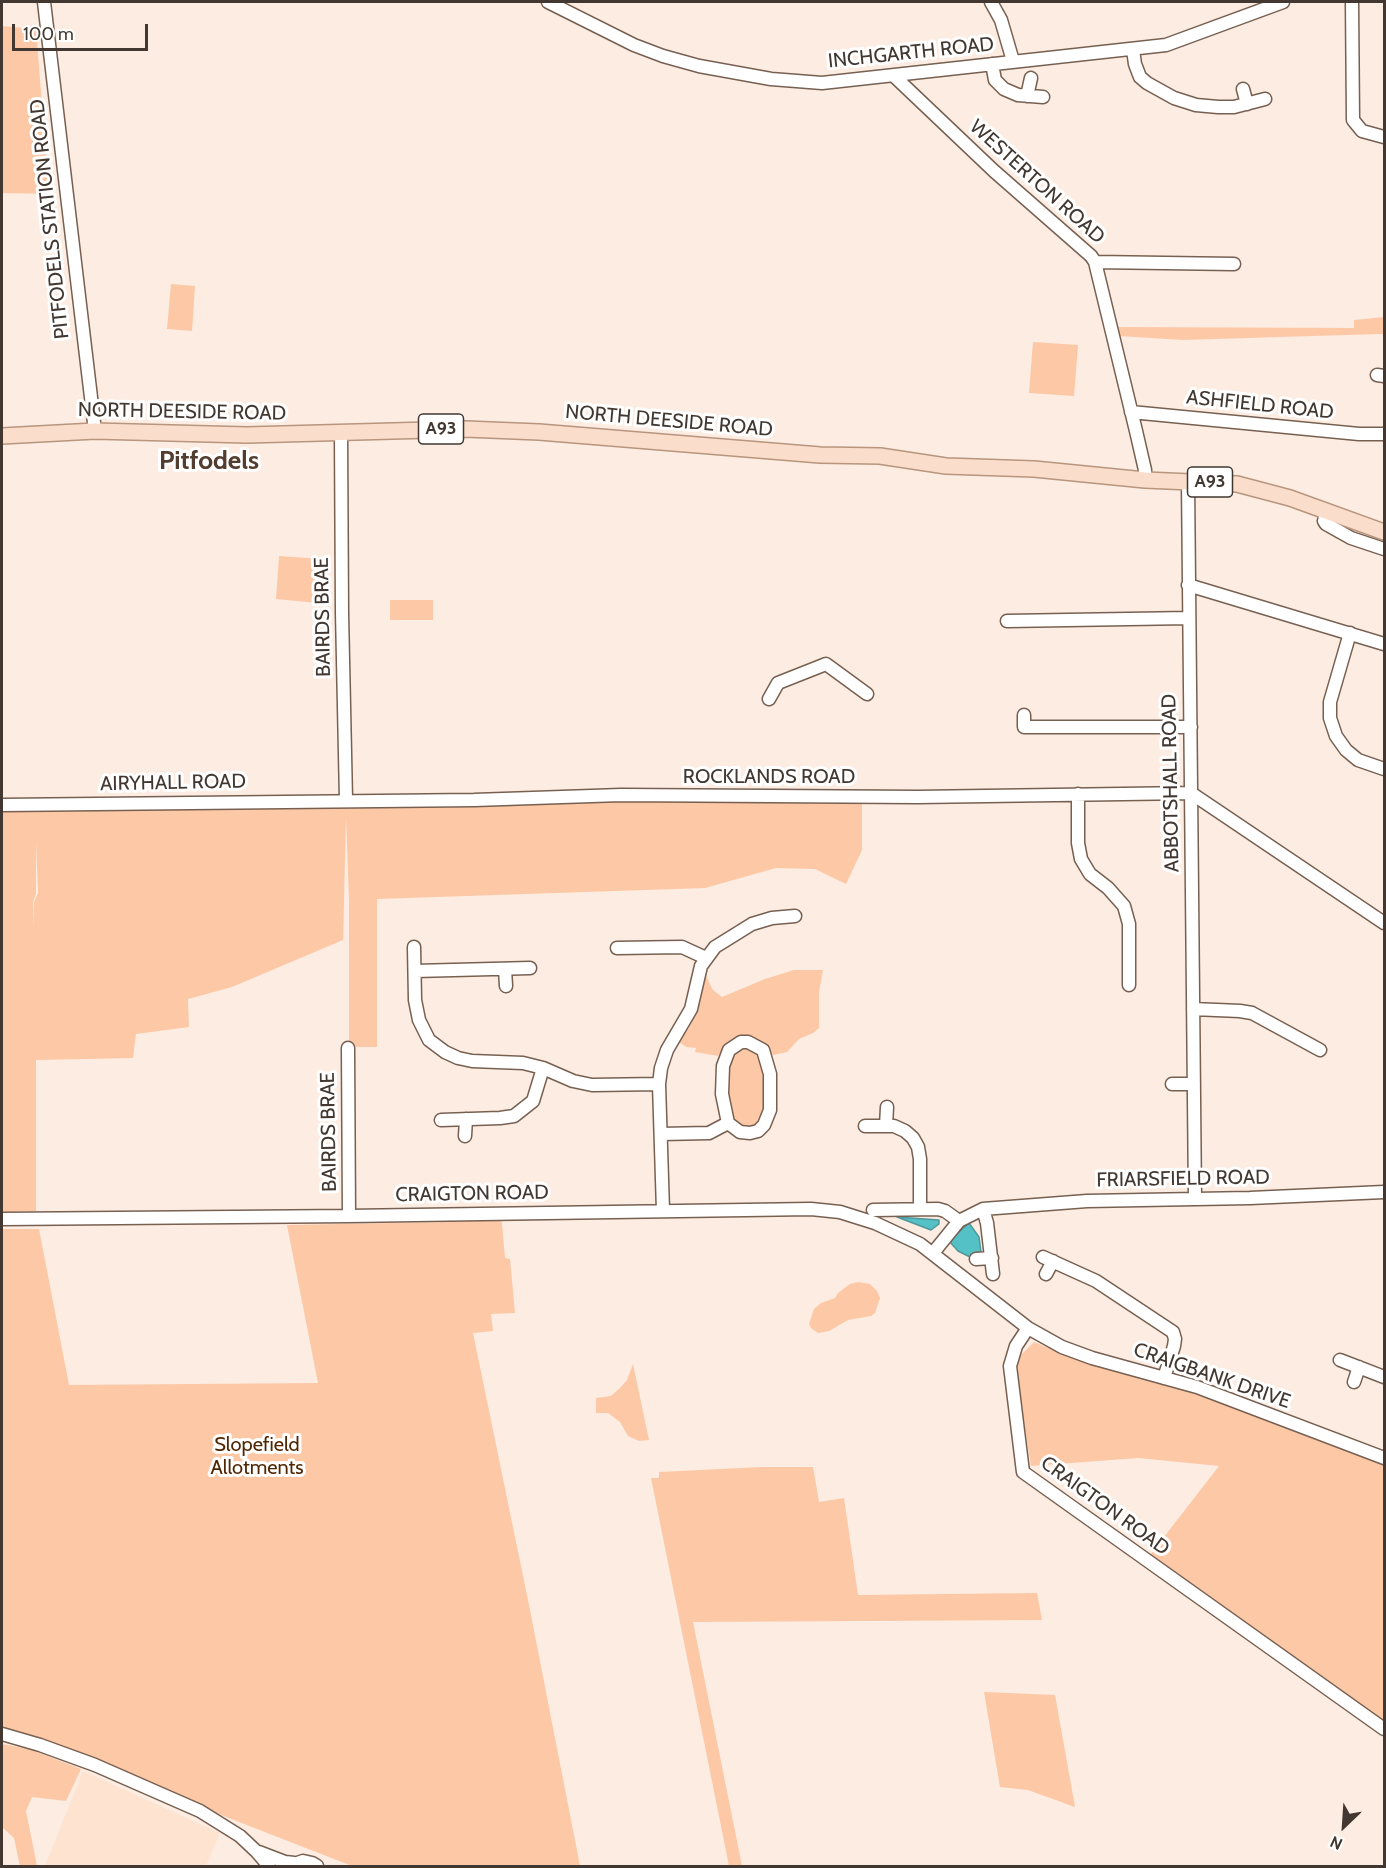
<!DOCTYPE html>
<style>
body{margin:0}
#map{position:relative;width:1386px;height:1868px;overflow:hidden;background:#fcece1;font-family:Cabin,sans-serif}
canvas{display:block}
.frame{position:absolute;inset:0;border:3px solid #423831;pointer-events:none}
.north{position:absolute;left:1314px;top:1796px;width:60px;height:60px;-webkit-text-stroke:4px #fff;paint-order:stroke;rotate:205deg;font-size:16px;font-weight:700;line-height:24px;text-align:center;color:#423831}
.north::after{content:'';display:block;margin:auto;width:21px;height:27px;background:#423831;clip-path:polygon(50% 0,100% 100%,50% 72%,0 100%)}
.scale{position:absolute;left:12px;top:24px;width:136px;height:27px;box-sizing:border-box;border:3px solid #423831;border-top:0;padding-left:8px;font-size:18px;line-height:21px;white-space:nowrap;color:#423831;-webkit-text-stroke:4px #fff;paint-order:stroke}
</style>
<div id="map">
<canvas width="1386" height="1868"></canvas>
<div class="frame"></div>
<div class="north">N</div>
<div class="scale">100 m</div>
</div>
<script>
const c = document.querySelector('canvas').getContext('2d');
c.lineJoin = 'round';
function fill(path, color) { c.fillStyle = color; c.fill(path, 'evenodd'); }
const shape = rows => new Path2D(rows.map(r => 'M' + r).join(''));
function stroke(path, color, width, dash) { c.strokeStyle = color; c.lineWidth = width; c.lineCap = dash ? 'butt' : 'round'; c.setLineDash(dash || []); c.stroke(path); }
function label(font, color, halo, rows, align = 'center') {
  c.font = font + ' Cabin,sans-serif'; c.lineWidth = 6; c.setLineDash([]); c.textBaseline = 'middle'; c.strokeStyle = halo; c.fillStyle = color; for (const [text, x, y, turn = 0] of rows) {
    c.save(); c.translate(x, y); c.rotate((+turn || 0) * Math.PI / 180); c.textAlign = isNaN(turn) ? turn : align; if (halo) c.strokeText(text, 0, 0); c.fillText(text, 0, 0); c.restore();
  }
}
fill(shape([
 [83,1771,220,1833,206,1866,45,1866]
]), '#fee3d1');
fill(shape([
 [2,26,36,29,49,194,2,193],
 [171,284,195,286,192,331,167,329],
 [1384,317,1384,334,1378,334,1183,340,1119,336,1117,327,1354,328,1354,320],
 [1033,342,1078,345,1074,396,1029,393],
 [279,556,322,559,318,603,276,599],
 [390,600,433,600,433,620,390,620],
 [862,797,862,850,846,884,815,869,776,868,705,888,377,899,377,1047,349,1047,349,900,346,817,343,940,232,987,188,999,189,1027,136,1034,133,1058,36,1060,36,1211,2,1212,2,805],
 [36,840,38,893,34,902,34,928,33,902,36,894],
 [794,970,823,970,819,992,819,1028,813,1033,799,1039,787,1052,773,1055,765,1043,746,1035,736,1037,725,1044,718,1056,695,1052,696,1048,686,1047,679,1042,689,1028,696,1013,705,974,713,990,722,997,765,979],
 [744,1046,758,1052,766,1080,764,1115,756,1127,748,1129,739,1127,733,1122,727,1098,727,1066,737,1049],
 [501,1213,505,1258,510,1259,515,1313,491,1314,493,1331,473,1333,529,1605,580,1866,352,1866,3,1730,2,1720,2,1229,39,1229,69,1385,318,1383,287,1225,451,1222,450,1214],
 [858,1282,870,1284,877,1291,880,1298,875,1313,871,1316,848,1320,829,1331,818,1333,811,1328,809,1324,814,1309,821,1303,835,1298,838,1293,850,1284],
 [1034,1342,1060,1353,1202,1396,1384,1458,1384,1721,1209,1599,1150,1555,1219,1466,1138,1458,1031,1466,1017,1380,1017,1359],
 [633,1364,649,1440,639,1441,628,1436,620,1422,608,1413,596,1413,596,1398,611,1396,621,1387,627,1380],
 [762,1467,813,1467,819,1502,844,1498,858,1595,1037,1593,1042,1620,693,1622,742,1866,729,1866,651,1478,659,1478,659,1472],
 [984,1692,1055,1695,1075,1807,1028,1790,1000,1787],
 [2,1744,29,1749,81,1769,66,1801,32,1797,26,1811,37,1866,20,1866,14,1838,2,1827]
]), '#fcc8a6');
const water = shape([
 [897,1217,939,1220,939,1224,931,1230,897,1217],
 [969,1223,979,1237,981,1252,970,1257,958,1251,949,1241,969,1223]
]);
fill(water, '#54c1c7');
stroke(water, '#4f989a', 1.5);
const minor = shape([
 [44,2,95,431],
 [548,2,634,45,663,56,699,66,771,79,822,83,1166,45,1283,2],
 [991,2,1001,20,1013,61],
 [1352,2,1353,120,1362,131,1384,137],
 [1133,50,1135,64,1140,77,1147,83,1174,98,1196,105,1218,107,1234,107,1265,99],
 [992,64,995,80,1004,89,1018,95,1043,97],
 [894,76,994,171,1091,256,1095,262,1136,431,1145,470,1145,480],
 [1243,89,1247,104],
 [1027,96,1031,78],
 [1095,262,1234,264],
 [1377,375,1384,376],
 [1131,412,1359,434,1384,434],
 [341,434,342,613,346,800],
 [1188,481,1195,1199],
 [1327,511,1324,521,1326,524,1351,538,1384,549],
 [1188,585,1384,644],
 [1007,621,1189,618],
 [1350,633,1330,702,1330,718,1336,736,1346,750,1358,760,1384,769],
 [769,699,778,683,826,664,867,694],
 [1024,715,1024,727,1191,727],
 [1078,794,1078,843,1081,859,1090,874,1108,888,1124,906,1129,924,1129,985],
 [2,805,474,800,621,795,918,797,1191,793,1384,923],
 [414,947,415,1000,419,1020,429,1040,445,1052,458,1058,472,1061,523,1063,543,1068,573,1081,592,1085,659,1084],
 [617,948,682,947,706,958],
 [505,969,506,986],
 [415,971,530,968],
 [1193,1009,1240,1011,1252,1013,1320,1050],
 [348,1048,349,1216],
 [1172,1084,1194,1084],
 [441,1120,500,1118,514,1116,533,1101,543,1068],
 [865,1126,894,1126,905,1131,913,1138,918,1147,920,1159,920,1208],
 [886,1126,887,1107],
 [661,1134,709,1133,728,1123,740,1132,750,1133,758,1131,764,1125,770,1110,770,1074,763,1050,748,1042,741,1042,729,1050,723,1066,722,1094,728,1123],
 [465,1136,466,1119],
 [983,1209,987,1223,993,1274],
 [873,1210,938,1209,945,1211,959,1221],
 [663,1211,659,1084,661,1068,667,1050,691,1009,701,966,715,947,752,924,772,918,795,916],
 [2,1219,349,1216,811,1209,840,1212,875,1223,920,1244,1028,1328,1062,1347,1092,1358,1197,1387,1384,1458],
 [933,1253,959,1221,983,1209,1087,1201,1250,1198,1384,1192],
 [1043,1257,1096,1281,1173,1332,1175,1339,1174,1346,1164,1378],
 [976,1259,992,1258],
 [1046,1274,1053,1261],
 [1028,1328,1016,1346,1010,1366,1023,1472,1384,1729],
 [1340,1360,1384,1377],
 [1354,1382,1359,1367],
 [2,1734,40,1745,95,1765,200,1811,240,1836,257,1852,269,1866],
 [259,1852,285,1862,294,1863],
 [289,1866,303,1861,312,1863,317,1866]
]);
const major = shape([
 [2,436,95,431,247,435,466,429,539,432,820,455,880,456,946,466,1034,469,1145,480,1237,484,1290,498,1384,532]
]);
stroke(minor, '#776051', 15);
stroke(major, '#b7957e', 18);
stroke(minor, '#fff', 12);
stroke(major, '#faddcb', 15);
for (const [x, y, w] of [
 [441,429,45],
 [1210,482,45]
]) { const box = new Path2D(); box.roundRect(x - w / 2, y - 15, w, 30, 4.5); c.fillStyle = '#fff'; c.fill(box); stroke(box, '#423831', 1.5); }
label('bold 18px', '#423831', null, [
 ["A93",441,429],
 ["A93",1210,482]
]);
label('20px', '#423831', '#fff', [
 ["INCHGARTH ROAD",911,53,-6],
 ["WESTERTON ROAD",1037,182,42],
 ["PITFODELS STATION ROAD",50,219,-96],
 ["ASHFIELD ROAD",1260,405,6],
 ["NORTH DEESIDE ROAD",182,412,1],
 ["NORTH DEESIDE ROAD",669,421,5],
 ["BAIRDS BRAE",323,617,-91],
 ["ROCKLANDS ROAD",769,777],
 ["AIRYHALL ROAD",173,783,-1],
 ["ABBOTSHALL ROAD",1171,783,-91],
 ["BAIRDS BRAE",329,1132,-91],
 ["FRIARSFIELD ROAD",1183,1179,-1],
 ["CRAIGTON ROAD",472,1194,-1],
 ["CRAIGBANK DRIVE",1212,1376,19],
 ["CRAIGTON ROAD",1105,1506,36]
]);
label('20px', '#512703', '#fff', [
 ["Slopefield",257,1445],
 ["Allotments",257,1468]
]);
label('bold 26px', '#523d2f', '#fff', [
 ["Pitfodels",209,461]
]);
</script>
